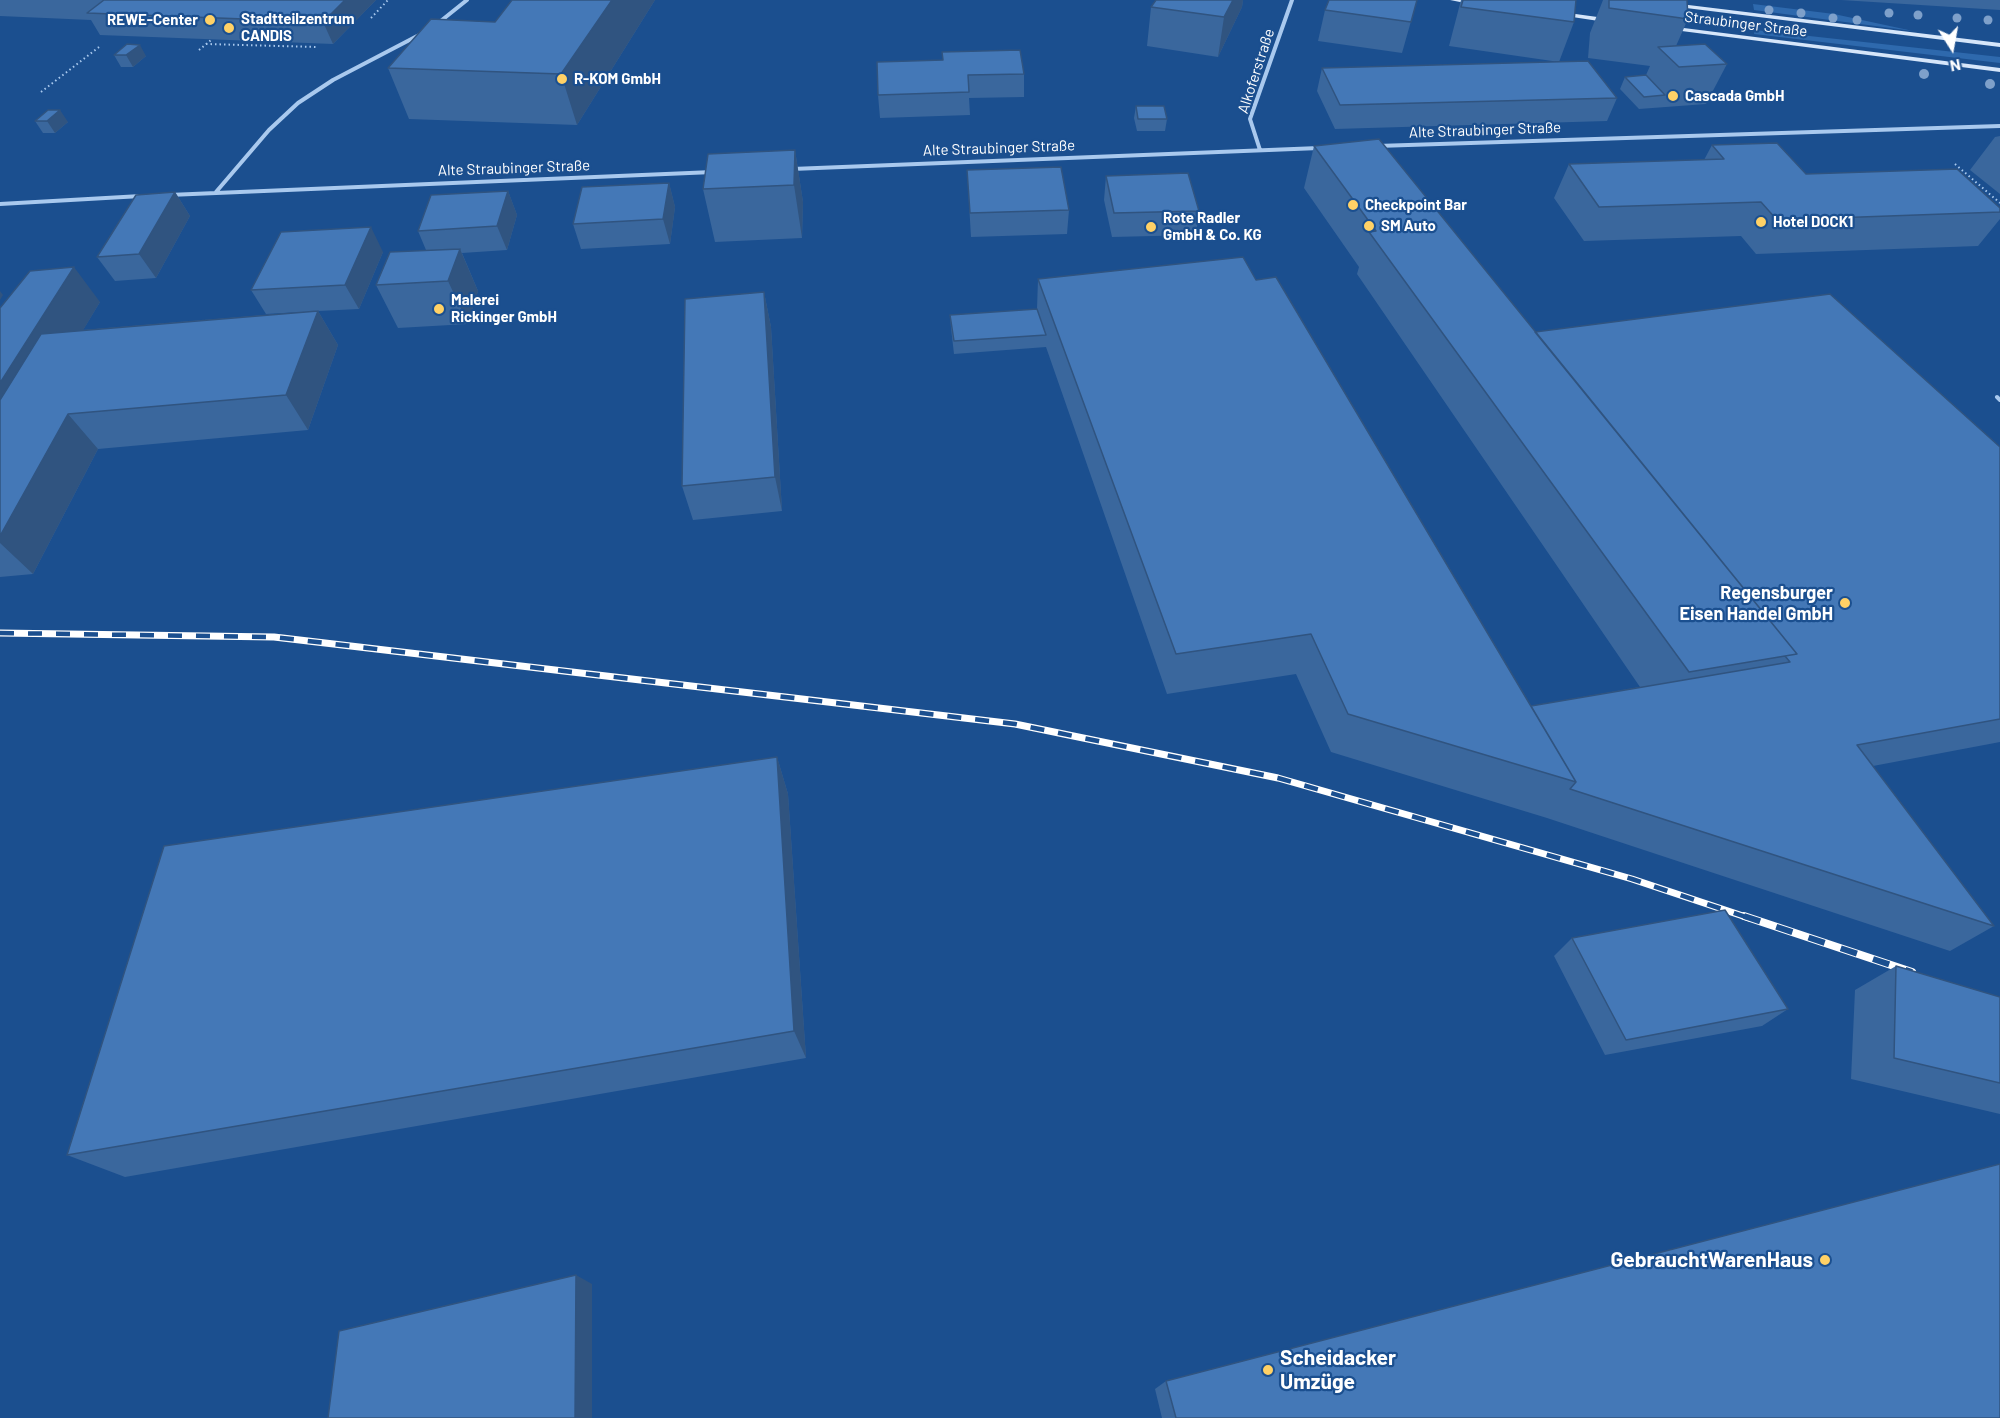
<!DOCTYPE html>
<meta charset="utf-8">
<style>
body{margin:0}
#map{position:relative;width:2000px;height:1418px;overflow:hidden;background:#1b4f8f;font-family:Barlow,sans-serif}
canvas{display:block}
.north{position:absolute;left:1922px;top:18px;width:60px;height:60px;-webkit-text-stroke:4px #1b4f8f;paint-order:stroke;rotate:169deg;font-size:16px;font-weight:700;line-height:24px;text-align:center;color:#fff}
.north::after{content:'';display:block;margin:auto;width:21px;height:27px;background:#fff;clip-path:polygon(50% 0,100% 100%,50% 72%,0 100%)}
</style>
<div id="map">
<canvas width="2000" height="1418"></canvas>
<div class="north">N</div>
</div>
<script>
const c = document.querySelector('canvas').getContext('2d');
c.lineJoin = 'round';
function fill(path, color) { c.fillStyle = color; c.fill(path, 'evenodd'); }
const shape = rows => new Path2D(rows.map(r => 'M' + r).join(''));
function stroke(path, color, width, dash) { c.strokeStyle = color; c.lineWidth = width; c.lineCap = dash ? 'butt' : 'round'; c.setLineDash(dash || []); c.stroke(path); }
function label(font, color, halo, rows, align = 'center') {
  c.font = font + ' Barlow,sans-serif'; c.lineWidth = 4.5; c.setLineDash([]); c.textBaseline = 'middle'; c.strokeStyle = halo; c.fillStyle = color; for (const [text, x, y, turn = 0] of rows) {
    c.save(); c.translate(x, y); c.rotate((+turn || 0) * Math.PI / 180); c.textAlign = isNaN(turn) ? turn : align; if (halo) c.strokeText(text, 0, 0); c.fillText(text, 0, 0); c.restore();
  }
}
fill(shape([
 [1753,4,1834,14,1913,31,1754,10],
 [1755,30,2000,57,2000,63,1754,34]
]), '#2e69ad');
stroke(shape([
 [371,18,388,0],
 [206,44,316,47],
 [199,50,211,40],
 [41,92,99,47],
 [1955,164,2000,203]
]), '#a9c9ee', 2, [1.5, 3]);
stroke(shape([
 [1997,397,2000,400]
]), '#a9c9ee', 4);
stroke(shape([
 [437,24,467,0],
 [1377,146,2000,126],
 [1260,150,1250,119,1292,0],
 [792,169,1319,148],
 [216,192,269,130,298,103,333,80,421,34],
 [169,195,713,172],
 [0,204,141,196]
]), '#a9c9ee', 4);
fill(shape([
 [1450,0,1467,0,1478,3,1475,5,1450,0],
 [1672,3,2000,43,2000,47,1670,6,1669,5,1672,3],
 [1561,12,1612,19,1615,21,1612,23,1559,15,1559,13,1561,12],
 [1668,26,2000,68,2000,72,1666,29,1666,27,1668,26]
]), '#d6e6fa');
const railFar1 = shape([
 [0,633,274,637,1015,724,1278,778,1632,879,1749,918]
]);
const rail = shape([
 [1744,916,1912,972]
]);
stroke(railFar1, '#fff', 7);
stroke(rail, '#fff', 8);
stroke(railFar1, '#1b4f8f', 4.5, [14]);
stroke(rail, '#1b4f8f', 6, [17]);
c.fillStyle = '#7ea0ca';
for (const [x, y, r] of [
 [1769,10,4.5],
 [1801,13,4.5],
 [1889,13,4.5],
 [1918,15,4.5],
 [1833,18,4.5],
 [1957,18,4.5],
 [1857,20,4.5],
 [1988,20,4.5],
 [1924,74,5],
 [1990,84,5]
]) { c.beginPath(); c.arc(x, y, r, 0, 2 * Math.PI); c.fill(); }
fill(shape([
 [0,0,376,0,333,44,100,35,91,20,0,16],
 [512,0,655,0,577,125,409,119,388,68,495,22],
 [1156,0,1243,0,1242,7,1218,57,1147,46,1151,7],
 [1417,0,1402,53,1318,41,1325,10],
 [1461,0,1576,0,1574,22,1559,62,1617,98,1607,121,1335,129,1317,91,1322,68,1559,62,1449,46],
 [1603,0,1687,0,1688,19,1676,46,1727,64,1706,104,1639,109,1620,89,1625,77,1646,75,1650,66,1588,58,1590,33],
 [1841,0,2000,0,2000,10],
 [114,55,146,56,133,67,121,67],
 [877,62,1024,74,1024,97,969,98,970,115,880,118,878,95],
 [1136,106,1167,119,1165,131,1137,131,1134,118],
 [35,121,68,122,55,133,43,133],
 [2000,136,2000,194,1970,170,1995,137],
 [1712,145,1806,174,2000,208,2000,219,1978,246,1756,254,1741,236,1584,241,1554,198,1569,164,1704,160],
 [1314,146,1535,332,2000,447,2000,742,1873,766,1994,926,1950,951,1547,818,1331,752,1296,674,1167,694,1046,347,954,354,951,328,950,315,1037,309,1038,279,1256,280,1531,706,1640,687,1357,274,1359,267,1304,188],
 [795,150,803,202,802,238,715,242,703,189],
 [967,170,1069,210,1067,234,971,237],
 [1106,176,1199,211,1196,235,1112,237,1104,200],
 [669,183,675,207,670,244,581,249,573,224],
 [508,191,517,215,507,250,462,253,478,291,468,324,398,328,376,285,426,250,418,231],
 [175,192,190,216,156,278,115,281,97,257],
 [383,252,359,309,318,311,338,345,308,430,98,449,33,574,0,577,0,308,100,302,83,330,301,312,266,314,251,290],
 [764,292,771,327,782,511,693,520,682,486],
 [777,757,788,794,806,1058,125,1177,67,1155],
 [1572,938,1788,1009,1762,1026,1605,1055,1554,956],
 [1896,966,2000,997,2000,1114,1851,1079,1855,990],
 [1166,1381,2000,1418,1162,1418,1155,1389]
]), '#3a679d');
fill(shape([
 [345,0,376,0,333,44,323,22],
 [612,0,655,0,577,125,561,74],
 [1233,0,1243,0,1242,7,1218,57,1224,17],
 [140,45,146,56,133,67,126,55],
 [60,110,68,122,55,133,47,121],
 [795,150,803,202,802,238,794,185],
 [669,183,675,207,670,244,663,219],
 [508,191,517,215,507,250,497,226],
 [175,192,190,216,156,278,139,254],
 [371,227,383,252,359,309,345,285],
 [460,249,478,291,468,324,448,281],
 [74,267,100,302,0,469,0,383],
 [0,291,3,295,0,300],
 [764,292,771,327,782,511,775,477],
 [318,311,338,345,308,430,286,395],
 [68,414,98,449,33,574,0,543,0,536],
 [777,757,788,794,806,1058,794,1031],
 [576,1275,592,1284,592,1418,575,1418]
]), '#305480');
const building = shape([
 [104,0,345,0,323,22,87,13,104,0],
 [512,0,612,0,561,74,388,68,431,19,495,22,512,0],
 [1156,0,1233,0,1224,17,1151,7,1156,0],
 [1329,0,1417,0,1411,22,1325,10,1329,0],
 [1463,0,1576,0,1574,22,1461,7,1463,0],
 [1609,0,1687,0,1688,19,1609,8,1609,0],
 [127,44,140,45,126,55,114,55,127,44],
 [1705,44,1727,64,1679,67,1658,47,1705,44],
 [1020,50,1024,74,968,75,969,92,878,95,877,62,943,60,942,52,1020,50],
 [1588,61,1617,98,1340,105,1322,68,1588,61],
 [1646,75,1665,95,1644,97,1625,77,1646,75],
 [1136,106,1164,106,1167,119,1138,119,1136,106],
 [48,110,60,110,47,121,35,121,48,110],
 [1379,139,1797,654,1689,672,1369,232,1376,231,1314,146,1379,139],
 [1777,143,1806,174,1957,169,2000,208,2000,212,1777,220,1761,202,1599,207,1569,164,1724,159,1712,145,1777,143],
 [795,150,794,185,703,189,708,154,795,150],
 [1061,167,1069,210,970,213,967,170,1061,167],
 [1188,173,1199,211,1114,213,1106,176,1188,173],
 [669,183,663,219,573,224,582,187,669,183],
 [508,191,497,226,418,231,431,195,508,191],
 [175,192,139,254,97,257,136,195,175,192],
 [371,227,345,285,251,290,281,232,371,227],
 [460,249,448,281,376,285,390,252,460,249],
 [1243,257,1256,280,1276,277,1576,782,1348,714,1311,634,1176,654,1038,279,1243,257],
 [74,267,0,383,0,308,30,271,74,267],
 [764,292,775,477,682,486,685,299,764,292],
 [1830,294,2000,447,2000,719,1857,745,1994,926,1570,789,1576,782,1531,706,1790,662,1785,656,1797,654,1535,332,1830,294],
 [1037,309,1046,335,954,341,950,315,1037,309],
 [318,311,286,395,68,414,0,536,0,400,41,334,318,311],
 [777,757,794,1031,67,1155,164,846,777,757],
 [1725,910,1788,1009,1626,1040,1572,938,1725,910],
 [1896,966,2000,997,2000,1083,1894,1058,1896,966],
 [2000,1164,2000,1418,1176,1418,1166,1381,2000,1164],
 [576,1275,575,1418,328,1418,339,1331,576,1275]
]);
fill(building, '#4478b7');
stroke(building, '#305480', 1.5);
for (const [x, y, r, color] of [
 [210,20,6,"#ffd166"],
 [229,28,6,"#ffd166"],
 [562,79,6,"#ffd166"],
 [1673,96,6,"#ffd166"],
 [1353,205,6,"#ffd166"],
 [1761,222,6,"#ffd166"],
 [1369,226,6,"#ffd166"],
 [1151,227,6,"#ffd166"],
 [439,309,6,"#ffd166"],
 [1845,603,6,"#ffd166"],
 [1825,1260,6,"#ffd166"],
 [1268,1370,6,"#ffd166"]
]) { const dot = new Path2D(); dot.arc(x, y, r, 0, 2 * Math.PI); c.fillStyle = color; c.fill(dot); stroke(dot, '#1b4f8f', 2); }
label('bold 15px', '#fff', '#1b4f8f', [
 ["Stadtteilzentrum",241,19],
 ["CANDIS",241,36],
 ["REWE-Center",198,20,"right"],
 ["R-KOM GmbH",574,79],
 ["Cascada GmbH",1685,96],
 ["Checkpoint Bar",1365,205],
 ["Rote Radler",1163,218],
 ["GmbH & Co. KG",1163,235],
 ["Hotel DOCK1",1773,222],
 ["SM Auto",1381,226],
 ["Malerei",451,300],
 ["Rickinger GmbH",451,317]
], 'left');
label('15px', '#fff', '#1b4f8f', [
 ["Straubinger Straße",1746,24,7],
 ["Alkoferstraße",1256,71,-72],
 ["Alte Straubinger Straße",1485,130,-2],
 ["Alte Straubinger Straße",999,148,-2],
 ["Alte Straubinger Straße",514,168,-2]
]);
label('bold 18px', '#fff', '#1b4f8f', [
 ["Regensburger",1833,593],
 ["Eisen Handel GmbH",1833,614]
], 'right');
label('bold 21px', '#fff', '#1b4f8f', [
 ["GebrauchtWarenHaus",1813,1260],
 ["Scheidacker",1280,1358,"left"],
 ["Umzüge",1280,1382,"left"]
], 'right');
</script>
